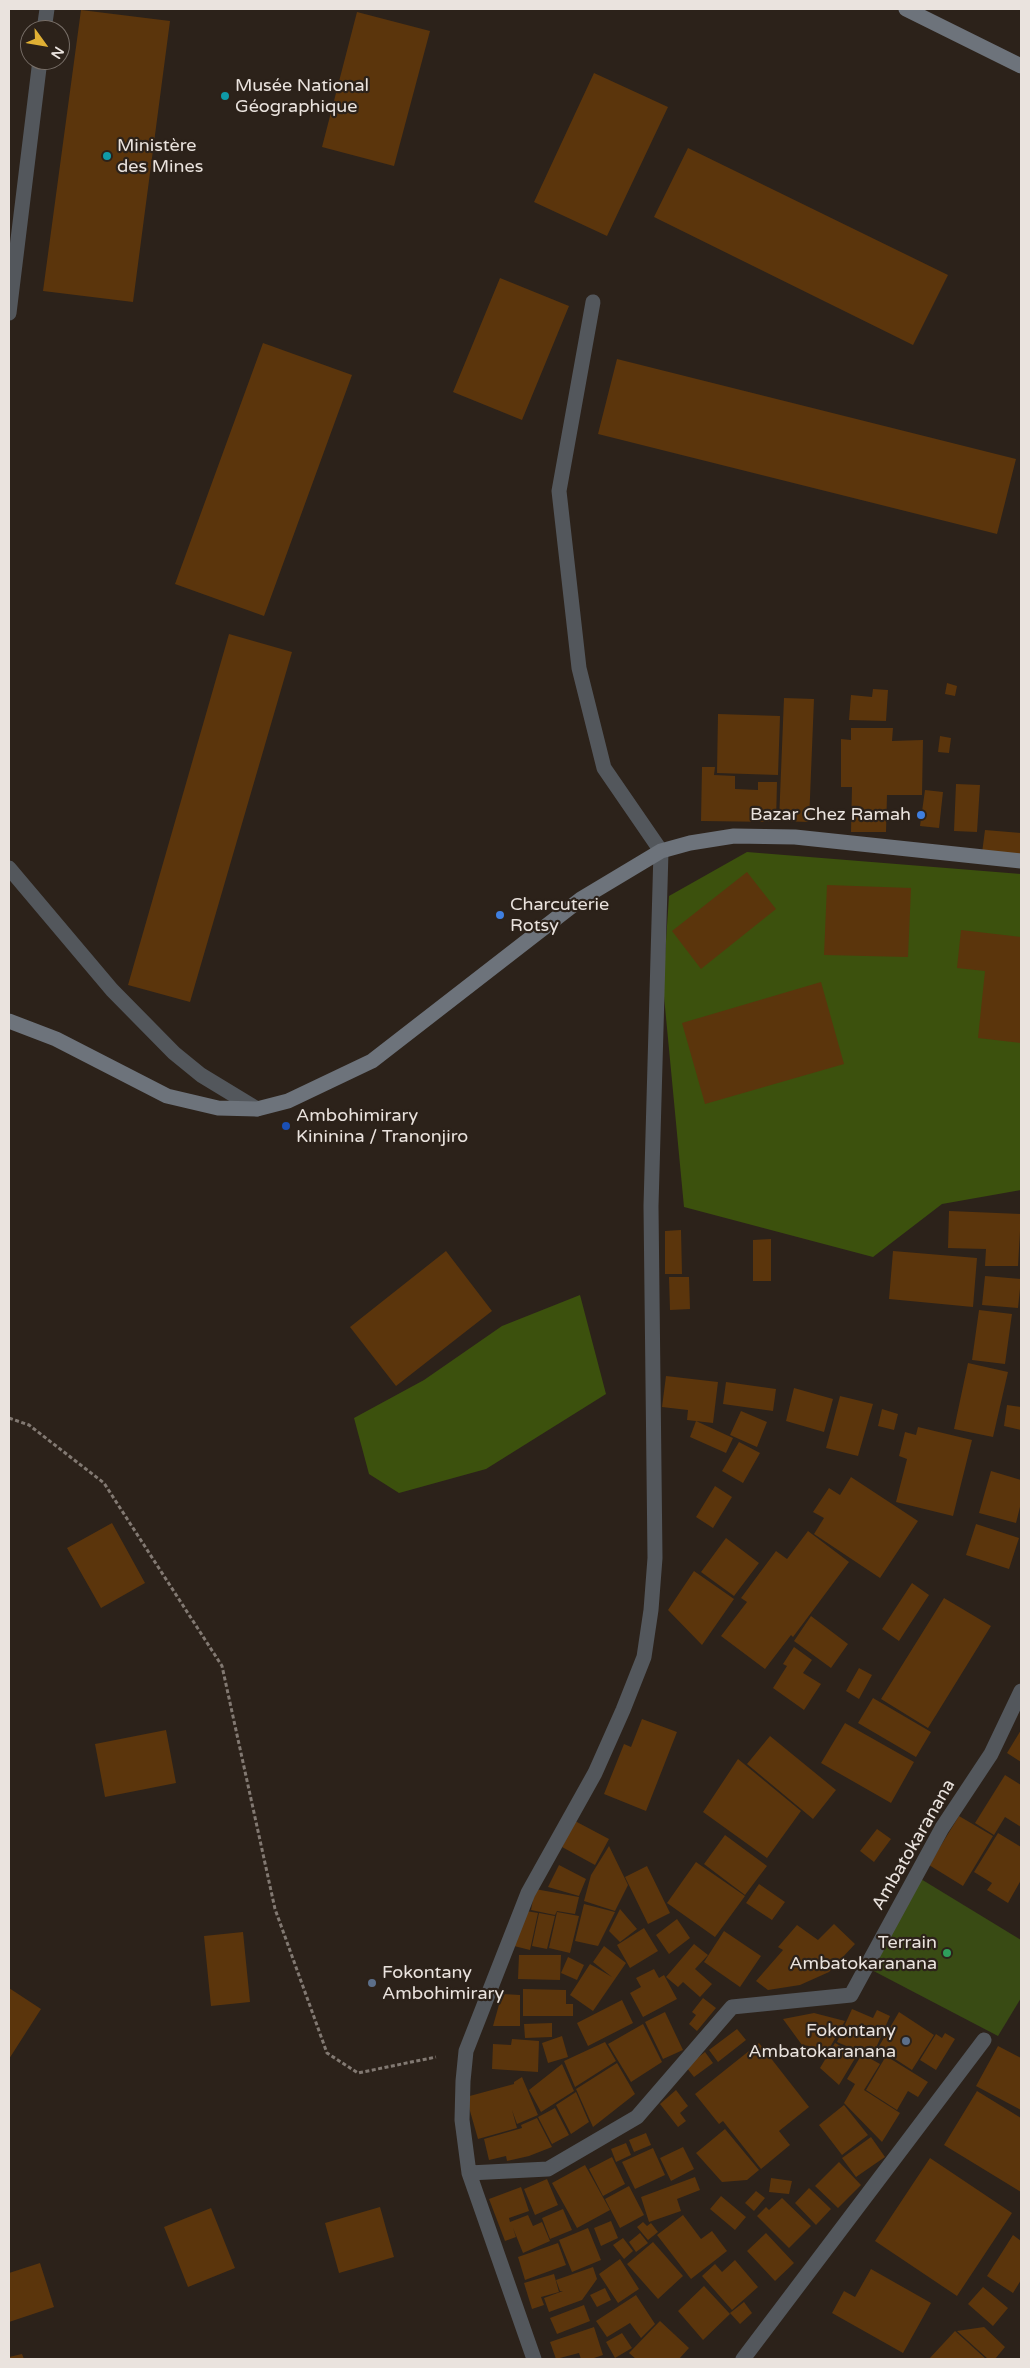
<!DOCTYPE html>
<meta charset="utf-8">
<style>
body{margin:0}
#map{position:relative;width:1030px;height:2368px;overflow:hidden;background:#2c221a;font-family:"Varela Round",sans-serif}
canvas{display:block}
.frame{position:absolute;inset:0;border:10px solid #eae3de;pointer-events:none}
.north{position:absolute;left:20px;top:20px;width:50px;height:50px;box-sizing:border-box;background:#2c221a;border:1px solid #786f68;border-radius:50%;rotate:122deg;font-size:14px;font-weight:700;line-height:20px;text-align:center;color:#eae3de}
.north::after{content:'';display:block;margin:auto;width:18px;height:22px;background:#e0b034;clip-path:polygon(50% 0,100% 100%,50% 72%,0 100%)}
</style>
<div id="map">
<canvas width="1030" height="2368"></canvas>
<div class="frame"></div>
<div class="north">N</div>
</div>
<script>
const c = document.querySelector('canvas').getContext('2d');
c.lineJoin = 'round';
function fill(path, color) { c.fillStyle = color; c.fill(path, 'evenodd'); }
const shape = rows => new Path2D(rows.map(r => 'M' + r).join(''));
function stroke(path, color, width, dash) { c.strokeStyle = color; c.lineWidth = width; c.lineCap = dash ? 'butt' : 'round'; c.setLineDash(dash || []); c.stroke(path); }
function label(font, color, halo, rows, align = 'center') {
  c.font = font + ' "Varela Round",sans-serif'; c.lineWidth = 4.5; c.setLineDash([]); c.textBaseline = 'middle'; c.strokeStyle = halo; c.fillStyle = color; for (const [text, x, y, turn = 0] of rows) {
    c.save(); c.translate(x, y); c.rotate((+turn || 0) * Math.PI / 180); c.textAlign = isNaN(turn) ? turn : align; if (halo) c.strokeText(text, 0, 0); c.fillText(text, 0, 0); c.restore();
  }
}
fill(shape([
 [916,1876,1021,1940,1021,1998,998,2036,866,1967]
]), '#394b14');
fill(shape([
 [747,852,1021,874,1021,1190,942,1204,873,1257,684,1207,663,986,669,896],
 [580,1295,606,1394,486,1469,399,1493,369,1474,354,1418,424,1380,502,1326]
]), '#3c510d');
fill(shape([
 [81,10,170,21,133,302,43,291],
 [357,12,430,31,394,166,322,147],
 [594,73,668,107,607,236,534,202],
 [688,148,948,275,913,345,654,217],
 [500,278,569,306,522,420,453,392],
 [263,343,352,375,264,616,175,584],
 [617,359,1016,459,997,534,598,434],
 [229,634,292,652,190,1002,128,985],
 [947,683,957,686,955,696,945,694],
 [873,689,888,690,886,721,849,720,851,695,872,697],
 [784,698,814,699,809,822,779,821],
 [718,714,780,716,778,775,717,773],
 [851,728,893,728,892,741,923,740,922,795,887,795,886,832,851,832,852,787,841,787,841,739,851,740],
 [940,736,951,738,949,753,938,752],
 [702,767,715,767,714,775,735,776,735,789,758,790,758,782,777,782,776,822,701,821],
 [956,784,980,785,977,832,954,831],
 [925,790,943,792,939,828,920,826],
 [985,830,1021,833,1021,856,982,853],
 [747,872,776,909,701,969,672,931],
 [827,885,911,888,908,957,824,955],
 [961,930,1021,937,1021,1043,978,1038,985,971,957,968],
 [821,982,844,1064,705,1104,682,1023],
 [949,1211,1021,1214,1018,1266,985,1266,986,1249,948,1248],
 [681,1230,682,1274,665,1274,665,1231],
 [771,1239,771,1281,753,1281,753,1240],
 [446,1251,492,1311,396,1386,350,1327],
 [893,1251,977,1258,973,1307,889,1299],
 [985,1276,1021,1279,1018,1308,982,1305],
 [669,1277,689,1277,690,1309,670,1310],
 [979,1310,1012,1314,1005,1364,972,1360],
 [968,1363,1008,1372,993,1437,954,1429],
 [666,1376,718,1382,713,1423,687,1420,688,1410,662,1407],
 [726,1382,776,1389,773,1411,723,1404],
 [794,1388,833,1399,824,1432,786,1421],
 [840,1396,873,1404,858,1456,826,1448],
 [1007,1405,1021,1407,1021,1430,1004,1426],
 [882,1409,898,1414,894,1430,878,1426],
 [741,1411,767,1422,757,1447,730,1435],
 [696,1421,733,1438,726,1453,690,1437],
 [918,1427,972,1440,953,1516,896,1502,907,1459,899,1456,905,1432,916,1435],
 [739,1442,760,1453,743,1483,722,1471],
 [991,1471,1021,1480,1021,1503,1016,1523,979,1513],
 [851,1477,918,1521,880,1578,814,1534,824,1518,813,1512,829,1488,840,1495],
 [715,1486,732,1497,713,1528,696,1517],
 [112,1523,145,1583,101,1608,67,1548],
 [976,1524,1019,1538,1009,1569,966,1555],
 [808,1531,849,1562,793,1637,791,1635,765,1669,721,1636,747,1602,741,1598,776,1551,787,1559],
 [726,1538,759,1563,734,1596,701,1572],
 [694,1571,734,1599,702,1645,668,1610],
 [912,1583,929,1595,899,1641,882,1629],
 [944,1598,991,1626,928,1728,881,1699],
 [811,1616,848,1644,831,1668,794,1641],
 [794,1647,812,1660,803,1673,821,1684,804,1710,773,1688,787,1666,783,1664],
 [859,1668,872,1675,859,1699,846,1691],
 [873,1698,931,1732,916,1757,858,1723],
 [642,1719,677,1732,646,1811,604,1794,624,1744,631,1747],
 [845,1723,914,1762,891,1803,821,1763],
 [166,1730,176,1783,105,1797,95,1744],
 [1021,1730,1021,1762,1007,1753],
 [770,1736,836,1790,813,1819,747,1764],
 [738,1759,801,1811,767,1858,703,1812],
 [1005,1775,1021,1785,1021,1827,1005,1817,994,1835,975,1823],
 [959,1816,993,1836,963,1886,929,1865],
 [575,1821,609,1839,595,1865,562,1847],
 [877,1829,891,1839,874,1862,860,1851],
 [998,1833,1021,1847,1021,1880,1008,1903,987,1890,992,1883,974,1872],
 [725,1835,767,1866,745,1895,704,1864],
 [609,1846,628,1885,615,1911,584,1901,591,1875],
 [696,1862,745,1896,715,1937,667,1903],
 [559,1865,586,1879,579,1896,548,1887],
 [647,1866,670,1913,648,1924,625,1877],
 [759,1884,785,1902,772,1920,746,1903],
 [535,1889,579,1897,575,1914,557,1911,555,1915,531,1910],
 [584,1904,615,1912,598,1946,575,1941],
 [620,1909,637,1929,620,1942,609,1931],
 [526,1911,538,1913,530,1950,514,1946],
 [557,1912,579,1916,570,1953,549,1948],
 [539,1913,555,1916,547,1949,532,1946],
 [677,1919,690,1938,669,1954,656,1935],
 [834,1924,855,1944,829,1972,800,1985,768,1990,756,1981,783,1950,778,1947,797,1925,818,1940],
 [644,1928,658,1951,630,1968,617,1945],
 [724,1931,761,1956,740,1987,704,1962],
 [243,1932,250,2002,211,2006,204,1936],
 [694,1944,708,1955,695,1969,712,1984,700,1997,683,1982,678,1987,666,1977],
 [604,1946,626,1963,593,2011,570,1995,590,1964,612,1977,593,1962],
 [519,1955,561,1955,560,1980,518,1979],
 [568,1957,584,1965,577,1980,561,1973],
 [654,1969,659,1978,664,1975,677,1999,643,2017,630,1993,641,1987,636,1978],
 [9,1988,41,2009,9,2059],
 [523,1989,566,1990,566,2004,573,2004,573,2016,523,2016],
 [502,1994,520,1995,520,2026,493,2026],
 [703,1998,716,2008,697,2031,689,2024,696,2015,692,2012],
 [622,2000,633,2023,588,2046,577,2023],
 [852,2009,873,2018,877,2010,890,2016,872,2057,837,2042],
 [665,2012,683,2050,663,2059,645,2022],
 [899,2012,934,2035,912,2070,878,2048],
 [814,2013,845,2021,829,2049,802,2045,783,2019],
 [552,2023,552,2037,525,2038,524,2024],
 [643,2024,662,2062,631,2082,608,2044],
 [737,2029,746,2040,718,2062,709,2050],
 [945,2033,955,2039,936,2070,920,2060,936,2034,942,2038],
 [562,2036,568,2057,548,2063,542,2043],
 [512,2039,539,2041,538,2072,492,2069,493,2044,511,2045],
 [605,2042,616,2061,575,2087,564,2061],
 [759,2043,809,2107,779,2131,790,2145,761,2169,723,2121,719,2124,695,2094],
 [835,2043,857,2055,839,2085,820,2068],
 [998,2046,1021,2058,1021,2110,976,2086],
 [705,2052,713,2063,694,2077,686,2067],
 [862,2054,880,2064,864,2090,900,2113,882,2142,844,2103,855,2084,847,2079],
 [886,2056,928,2082,918,2097,908,2091,897,2110,866,2090],
 [617,2063,635,2094,593,2127,576,2089],
 [562,2064,574,2091,541,2112,529,2090],
 [522,2077,538,2115,517,2124,512,2110,517,2128,478,2139,466,2097,514,2084,514,2082],
 [676,2090,688,2106,680,2113,686,2121,678,2127,660,2104],
 [977,2091,1021,2118,1021,2192,944,2145],
 [576,2092,589,2122,571,2134,556,2105],
 [844,2105,868,2135,842,2155,819,2125],
 [555,2108,569,2135,552,2144,538,2117],
 [537,2118,552,2147,529,2156,507,2161,506,2156,489,2160,484,2139,522,2128,521,2125],
 [725,2129,759,2170,747,2180,722,2182,696,2153],
 [646,2133,651,2145,634,2152,629,2140],
 [871,2137,885,2157,856,2177,842,2158],
 [626,2143,631,2155,616,2162,611,2149],
 [683,2147,694,2169,671,2181,660,2158],
 [653,2148,665,2175,635,2189,622,2162],
 [612,2157,625,2184,603,2196,589,2169],
 [930,2158,1012,2213,957,2296,875,2241],
 [839,2162,861,2185,838,2208,815,2186],
 [585,2165,610,2210,577,2228,552,2183],
 [695,2177,700,2190,677,2199,681,2211,649,2222,641,2197],
 [771,2178,792,2181,789,2194,769,2192],
 [547,2179,558,2205,535,2215,524,2189],
 [629,2186,644,2215,620,2228,605,2199],
 [521,2187,529,2211,509,2218,510,2222,528,2215,533,2226,542,2222,550,2241,523,2253,513,2228,516,2237,505,2241,489,2199],
 [809,2188,831,2209,816,2225,795,2203],
 [756,2191,765,2198,754,2211,745,2203],
 [721,2196,746,2217,735,2230,710,2209],
 [782,2198,811,2226,789,2248,757,2216,766,2207,769,2210],
 [380,2207,394,2257,339,2273,325,2223],
 [211,2208,235,2268,188,2287,164,2227],
 [563,2209,572,2230,550,2239,542,2218],
 [683,2215,701,2239,712,2231,727,2251,691,2279,657,2235],
 [611,2221,618,2238,601,2246,594,2228],
 [643,2222,647,2226,651,2223,658,2232,648,2240,637,2227],
 [588,2228,601,2260,572,2272,559,2240],
 [640,2233,648,2243,636,2252,629,2242],
 [766,2233,794,2263,775,2281,747,2251],
 [1013,2235,1021,2241,1021,2280,1013,2293,987,2276],
 [623,2238,633,2251,624,2259,613,2245],
 [653,2242,683,2276,658,2299,627,2264],
 [558,2243,566,2265,525,2280,518,2257],
 [620,2259,639,2289,618,2303,599,2274],
 [735,2260,758,2287,732,2310,702,2276,715,2264,722,2272],
 [40,2263,54,2307,9,2322,9,2273],
 [593,2267,597,2279,582,2300,549,2312,544,2298,563,2291,560,2291,556,2280],
 [871,2269,931,2303,903,2353,832,2313,844,2291,855,2297],
 [554,2274,559,2292,541,2297,544,2305,532,2309,524,2283],
 [704,2286,730,2314,703,2340,678,2311],
 [983,2287,1008,2308,993,2326,968,2304],
 [605,2288,611,2300,597,2307,590,2295],
 [636,2295,655,2324,641,2338,630,2323,607,2337,596,2321],
 [744,2302,752,2313,740,2324,730,2313],
 [584,2305,590,2321,557,2334,550,2318],
 [660,2321,689,2348,679,2359,636,2359,629,2353],
 [594,2327,603,2355,591,2359,581,2359,579,2353,556,2359,550,2342],
 [984,2327,1005,2347,995,2359,988,2359,957,2331],
 [955,2331,986,2359,929,2359],
 [622,2333,632,2348,615,2358,606,2342],
 [22,2354,24,2359,9,2359,9,2357]
]), '#5b350c');
stroke(shape([
 [9,1418,29,1425,104,1483,222,1666,275,1909,327,2053,358,2073,436,2057]
]), '#827972', 3, [4, 2.5]);
stroke(shape([
 [44,30,47,9],
 [593,302,559,491,579,668,604,768,661,851],
 [9,313,40,60]
]), '#53575c', 15);
stroke(shape([
 [9,868,112,990,174,1053,201,1075,257,1109],
 [469,2173,548,2169,637,2117,732,2007,851,1995,942,1828,991,1754,1021,1691],
 [534,2359,469,2173,462,2120,463,2081,466,2051,528,1893,595,1773,623,1710,644,1657,651,1610,655,1558,651,1206,661,851],
 [743,2359,984,2040]
]), '#53575c', 15);
stroke(shape([
 [906,9,1021,66],
 [9,1021,56,1039,167,1096,218,1108,257,1109,288,1101,372,1061,581,899,661,851,690,843,734,836,795,837,1021,861]
]), '#6d737b', 15);
for (const [x, y, r, color] of [
 [225,96,5,"#0f9aa8"],
 [107,156,5,"#0f9aa8"],
 [921,815,5,"#3f7fe0"],
 [500,915,5,"#3f7fe0"],
 [286,1126,5,"#1a4fb4"],
 [947,1953,5,"#2e9e5b"],
 [372,1983,5,"#5c6f8a"],
 [906,2041,5,"#5c6f8a"]
]) { const dot = new Path2D(); dot.arc(x, y, r, 0, 2 * Math.PI); c.fillStyle = color; c.fill(dot); stroke(dot, '#2c221a', 2); }
label('18px', '#eae3de', '#2c221a', [
 ["Musée National",235,86],
 ["Géographique",235,107],
 ["Ministère",117,146],
 ["des Mines",117,167],
 ["Bazar Chez Ramah",911,815,"right"],
 ["Charcuterie",510,905],
 ["Rotsy",510,926],
 ["Ambohimirary",296,1116],
 ["Kininina / Tranonjiro",296,1137],
 ["Terrain",937,1943,"right"],
 ["Ambatokaranana",937,1964,"right"],
 ["Fokontany",382,1973],
 ["Ambohimirary",382,1994],
 ["Fokontany",896,2031,"right"],
 ["Ambatokaranana",896,2052,"right"]
], 'left');
label('18px', '#eae3de', '#2c221a', [
 ["Ambatokaranana",914,1845,-60]
]);
</script>
